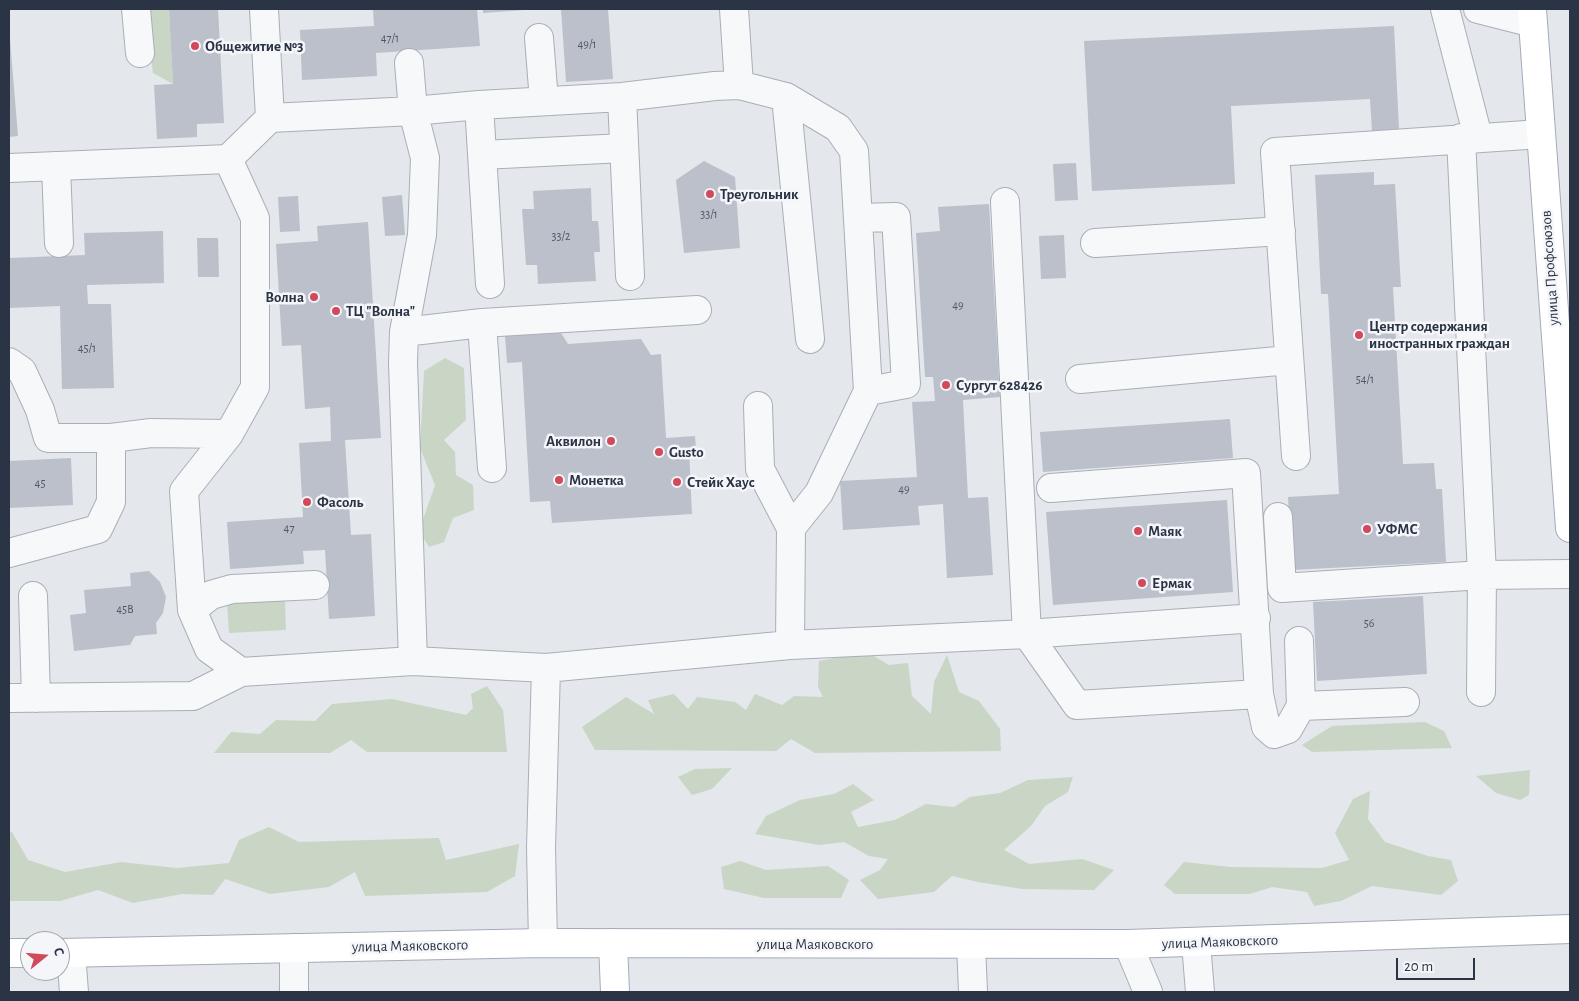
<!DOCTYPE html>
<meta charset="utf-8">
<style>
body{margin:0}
#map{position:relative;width:1579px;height:1001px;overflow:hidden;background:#e4e7ec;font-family:"Alegreya Sans",sans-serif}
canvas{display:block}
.frame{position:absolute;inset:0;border:10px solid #2b3445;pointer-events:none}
.north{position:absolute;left:20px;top:931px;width:50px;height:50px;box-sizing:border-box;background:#f4f6f9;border:1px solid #a4a8b1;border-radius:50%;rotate:73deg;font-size:14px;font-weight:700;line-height:20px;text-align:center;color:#2b3445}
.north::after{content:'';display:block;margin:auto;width:18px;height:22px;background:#d1495b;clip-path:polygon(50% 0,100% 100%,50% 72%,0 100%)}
.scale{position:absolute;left:1396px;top:958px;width:79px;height:22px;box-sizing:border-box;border:2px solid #2b3445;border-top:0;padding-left:6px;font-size:15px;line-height:18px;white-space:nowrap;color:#2b3445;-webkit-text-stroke:4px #f4f6f9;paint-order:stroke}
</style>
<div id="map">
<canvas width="1579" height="1001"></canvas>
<div class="frame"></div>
<div class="north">С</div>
<div class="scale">20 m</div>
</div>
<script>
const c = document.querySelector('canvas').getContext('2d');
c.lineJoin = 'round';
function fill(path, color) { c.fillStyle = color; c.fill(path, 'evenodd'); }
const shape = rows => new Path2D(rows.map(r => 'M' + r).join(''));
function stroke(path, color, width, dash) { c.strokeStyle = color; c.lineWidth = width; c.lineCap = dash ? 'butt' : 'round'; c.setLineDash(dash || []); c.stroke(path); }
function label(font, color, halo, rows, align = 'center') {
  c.font = font + ' "Alegreya Sans",sans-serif'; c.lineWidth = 5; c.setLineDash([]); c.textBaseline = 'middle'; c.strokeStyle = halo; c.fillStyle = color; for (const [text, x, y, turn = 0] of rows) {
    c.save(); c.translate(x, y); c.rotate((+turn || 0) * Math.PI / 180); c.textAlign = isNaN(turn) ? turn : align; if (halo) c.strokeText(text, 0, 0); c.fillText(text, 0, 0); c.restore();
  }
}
fill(shape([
 [150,9,169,9,173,84,153,73,149,45],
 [445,358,464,368,466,420,444,440,455,452,456,475,473,485,474,510,453,518,444,542,429,547,419,531,435,485,420,448,424,371],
 [285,599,286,630,229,633,227,602],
 [867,652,889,665,908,663,912,696,931,714,934,682,947,655,959,692,979,701,1000,729,1001,751,815,753,791,739,776,751,595,750,582,727,626,697,654,714,648,700,674,694,688,709,697,697,735,702,746,710,755,694,782,705,794,696,823,697,818,687,819,661],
 [487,686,503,710,507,752,367,752,351,740,330,753,214,753,231,732,260,734,276,720,315,721,332,704,392,699,466,715,473,708,471,694],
 [1425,722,1444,731,1452,748,1312,752,1302,745,1332,726],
 [732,768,712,789,692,795,678,777,695,769],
 [1530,770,1529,795,1520,800,1496,793,1476,776],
 [1073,777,1068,792,1045,806,1031,826,1004,850,1029,864,1082,859,1114,870,1094,890,1022,889,978,882,952,876,934,892,878,899,860,880,880,870,888,859,869,856,844,842,819,845,755,834,766,816,800,800,834,794,853,784,874,800,851,812,858,827,895,820,926,804,954,807,970,797,1000,793,1028,780],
 [1370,791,1368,819,1385,842,1428,856,1451,860,1458,881,1441,895,1372,886,1341,901,1314,906,1307,892,1272,887,1250,894,1175,894,1164,885,1184,862,1231,867,1322,868,1349,860,1335,833,1353,799],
 [269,827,299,842,439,838,446,860,519,844,515,876,487,892,365,896,355,872,329,887,270,894,225,879,213,895,182,894,133,903,98,890,60,901,9,901,9,833,12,832,28,860,65,872,121,862,177,868,229,863,239,840],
 [740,861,766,870,828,866,849,880,841,898,764,898,724,889,721,867]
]), '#c9d6c5');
fill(shape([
 [169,9,218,9,224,123,197,124,197,137,157,139,154,85,173,84],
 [373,9,477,9,480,46,376,53,377,76,302,80,300,30,374,26],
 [483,9,524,9,524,10,483,13],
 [561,9,608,9,613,79,566,82],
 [1394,26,1399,129,1372,131,1370,99,1231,106,1235,184,1092,191,1084,41],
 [9,27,18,136,9,137],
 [704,161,735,177,740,248,684,253,676,180],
 [1076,163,1078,200,1055,201,1053,164],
 [1374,172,1374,185,1395,184,1401,287,1393,287,1403,464,1434,463,1436,489,1442,489,1446,562,1292,570,1288,497,1339,494,1328,294,1321,294,1315,175],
 [591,188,592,221,598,221,599,230,600,252,594,252,596,281,538,284,537,265,526,265,522,209,534,209,533,191],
 [402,195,405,235,385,236,382,197],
 [298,196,300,231,280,232,278,197],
 [989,204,1000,397,963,400,968,498,988,497,993,575,947,578,943,504,918,506,920,525,843,530,840,481,917,477,912,402,935,401,933,377,925,377,916,233,940,231,938,207],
 [368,222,381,438,345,440,351,535,371,534,375,616,329,619,325,550,303,551,304,564,230,569,227,522,303,517,299,443,331,441,330,407,305,409,301,345,282,346,276,244,318,241,317,226],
 [163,231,164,283,87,285,88,304,111,304,114,388,62,389,60,306,9,308,9,258,85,255,84,233],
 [1064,235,1066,278,1041,279,1039,236],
 [197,238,218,238,219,277,198,277],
 [561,333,568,344,641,339,651,355,661,354,666,438,695,436,696,449,689,450,692,514,552,523,550,501,530,502,522,362,507,363,505,336],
 [1230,419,1233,458,1043,472,1040,432],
 [71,458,73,505,9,508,9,461],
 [1227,500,1233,592,1053,605,1046,512],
 [149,571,160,582,166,597,163,613,156,623,157,634,135,636,130,645,74,651,70,615,86,613,84,590,131,586,130,573],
 [1423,596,1427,674,1317,681,1313,602]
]), '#bbc0ca');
const minor = shape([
 [136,9,140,53],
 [264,9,270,118],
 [734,9,739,85],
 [1445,9,1478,137],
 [1478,9,1533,23],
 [539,38,544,101],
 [409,63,413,111,425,158,422,235,404,332,403,363,413,661],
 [622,97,630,276],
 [786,97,810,339],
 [479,105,490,284],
 [1461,138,1482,575,1481,692],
 [482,155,624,148],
 [228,159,255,218,255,387,229,434,184,491,192,610,209,649,241,672],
 [56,166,59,243],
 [9,168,228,159,270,118,413,111,479,105,622,97,715,86,739,85,786,97,838,128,854,151,868,391,819,493,791,528,790,645],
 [1005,202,1027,634,1077,705,1259,694,1246,473,1051,488],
 [858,218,896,217,906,384,868,391],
 [1095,243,1281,231],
 [482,323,492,468],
 [404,332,482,323,697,310],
 [9,362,22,371,40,410,48,438,111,438],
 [1080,379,1289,360],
 [758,406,760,469,791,528],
 [1296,456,1275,152,1541,134],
 [1278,517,1282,588,1482,575,1570,574],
 [9,553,98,529,111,502,111,438,151,433,229,434],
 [33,596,36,698],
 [192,610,211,595,232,589,315,585],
 [1259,694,1266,727,1274,734,1288,729,1301,706,1299,641],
 [9,698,193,696,241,672,413,661,546,668,790,645,1027,634,1256,618],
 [1301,706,1405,702],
 [543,943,541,848,546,668],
 [1196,943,1200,992],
 [1128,944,1148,992],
 [971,945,973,992],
 [294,948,294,992],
 [71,953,74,992]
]);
const major = shape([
 [1532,9,1570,528],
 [613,943,615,992],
 [9,953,30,953],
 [60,953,543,943,1128,944,1570,929]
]);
stroke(minor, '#a9aeb7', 30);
stroke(major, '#a3abb8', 30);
stroke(minor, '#f7f8fa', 28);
stroke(major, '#fff', 28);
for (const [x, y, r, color] of [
 [195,46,5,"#d1495b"],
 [710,194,5,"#d1495b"],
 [314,297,5,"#d1495b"],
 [336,311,5,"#d1495b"],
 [1359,335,5,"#d1495b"],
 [946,385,5,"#d1495b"],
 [611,441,5,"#d1495b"],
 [659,452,5,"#d1495b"],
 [559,480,5,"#d1495b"],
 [677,482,5,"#d1495b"],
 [307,502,5,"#d1495b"],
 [1367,529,5,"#d1495b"],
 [1138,531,5,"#d1495b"],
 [1142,583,5,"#d1495b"]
]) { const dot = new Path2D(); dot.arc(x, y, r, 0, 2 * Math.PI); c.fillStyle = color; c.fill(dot); stroke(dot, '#f4f6f9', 2); }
label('12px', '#4f5766', null, [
 ["47/1",390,38],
 ["49/1",587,44],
 ["33/1",709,214],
 ["33/2",561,236],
 ["49",958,305],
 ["45/1",87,348],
 ["54/1",1365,379],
 ["45",40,483],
 ["49",904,489],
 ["47",289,528],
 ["45В",125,609],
 ["56",1369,623]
]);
label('bold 15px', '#2b3445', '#f4f6f9', [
 ["Общежитие №3",205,46],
 ["Треугольник",720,194],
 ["Волна",304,297,"right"],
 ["ТЦ \"Волна\"",346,311],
 ["Центр содержания",1369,326],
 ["иностранных граждан",1369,343],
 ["Сургут 628426",956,385],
 ["Аквилон",601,441,"right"],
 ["Gusto",669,452],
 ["Монетка",569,480],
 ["Стейк Хаус",687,482],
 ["Фасоль",317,502],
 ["УФМС",1377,529],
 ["Маяк",1148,531],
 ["Ермак",1152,583]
], 'left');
label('15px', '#2b3445', '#f4f6f9', [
 ["улица Профсоюзов",1550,268,-94],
 ["улица Маяковского",1220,942,-2],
 ["улица Маяковского",815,944],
 ["улица Маяковского",410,946,-1]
]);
</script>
